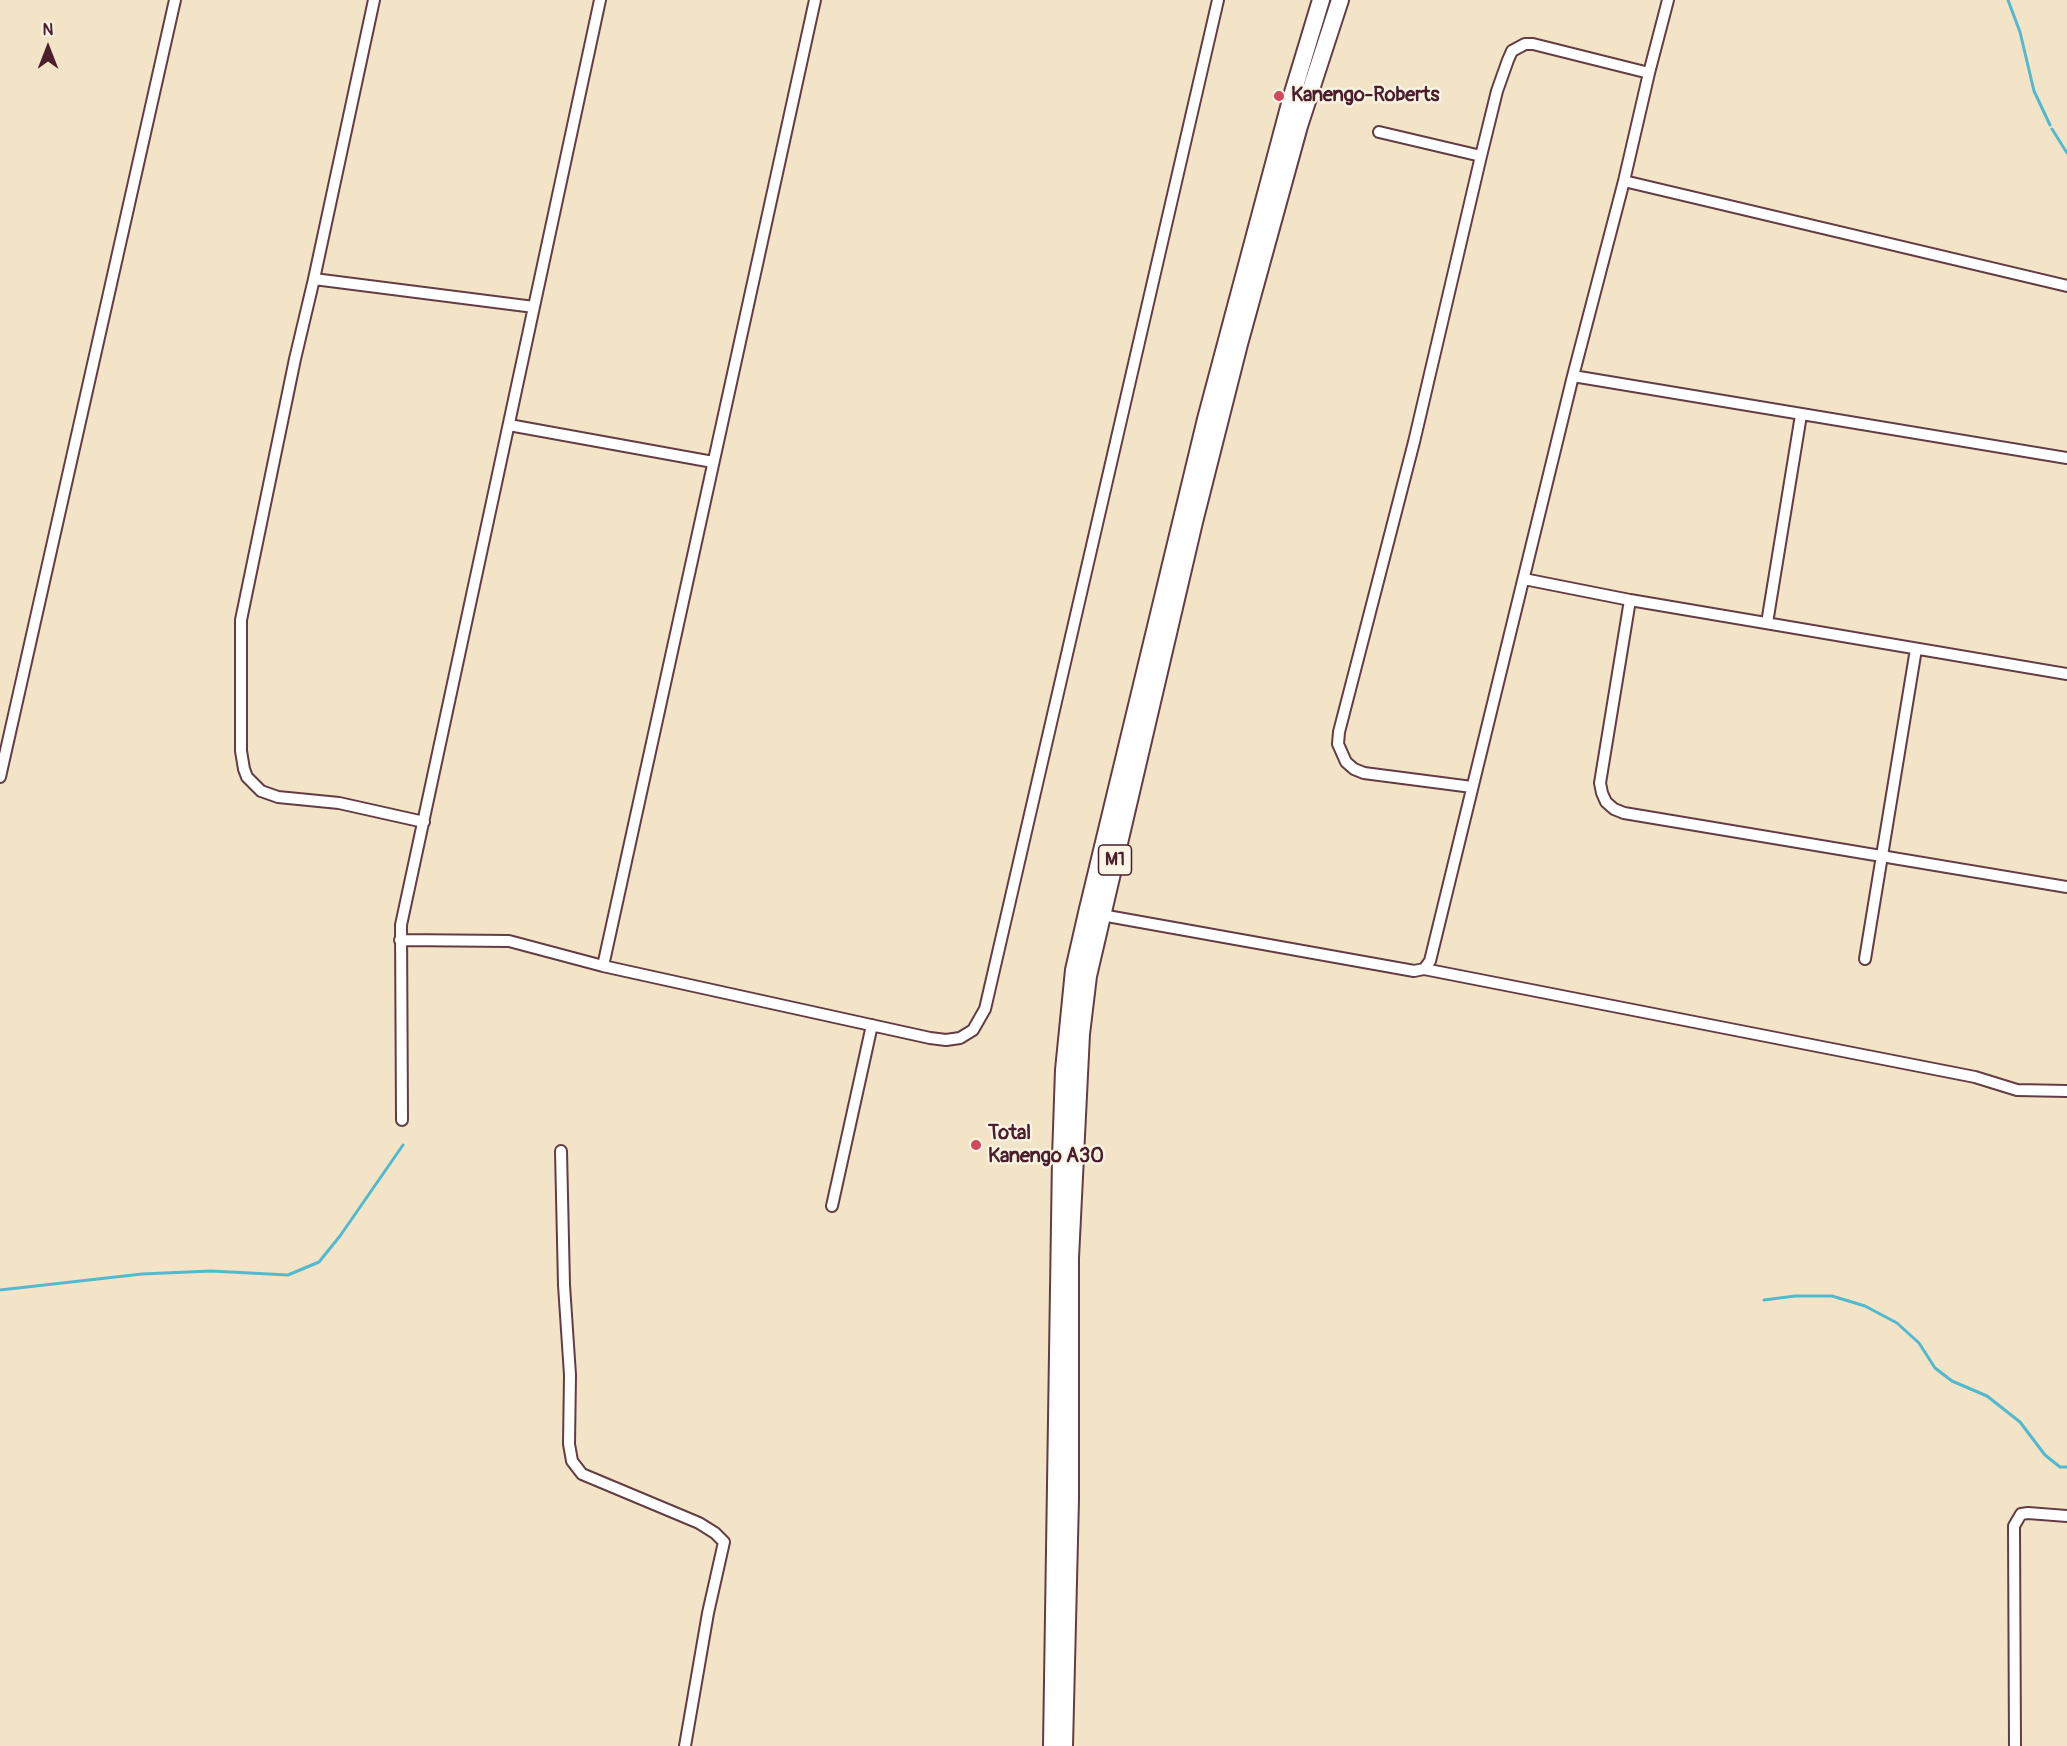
<!DOCTYPE html>
<style>
body{margin:0}
#map{position:relative;width:2067px;height:1746px;overflow:hidden;background:#f3e4c8;font-family:Pangolin,sans-serif}
canvas{display:block}
.north{position:absolute;left:18px;top:18px;width:60px;height:60px;-webkit-text-stroke:4px #fcf5e5;paint-order:stroke;rotate:0deg;font-size:16px;font-weight:700;line-height:24px;text-align:center;color:#4a1f2b}
.north::after{content:'';display:block;margin:auto;width:21px;height:27px;background:#4a1f2b;clip-path:polygon(50% 0,100% 100%,50% 72%,0 100%)}
</style>
<div id="map">
<canvas width="2067" height="1746"></canvas>
<div class="north">N</div>
</div>
<script>
const c = document.querySelector('canvas').getContext('2d');
c.lineJoin = 'round';
const shape = rows => new Path2D(rows.map(r => 'M' + r).join(''));
function stroke(path, color, width, dash) { c.strokeStyle = color; c.lineWidth = width; c.lineCap = dash ? 'butt' : 'round'; c.setLineDash(dash || []); c.stroke(path); }
function label(font, color, halo, rows, align = 'center') {
  c.font = font + ' Pangolin,sans-serif'; c.lineWidth = 4.5; c.setLineDash([]); c.textBaseline = 'middle'; c.strokeStyle = halo; c.fillStyle = color; for (const [text, x, y, turn = 0] of rows) {
    c.save(); c.translate(x, y); c.rotate((+turn || 0) * Math.PI / 180); c.textAlign = isNaN(turn) ? turn : align; if (halo) c.strokeText(text, 0, 0); c.fillText(text, 0, 0); c.restore();
  }
}
stroke(shape([
 [2008,0,2020,32,2034,91,2050,125],
 [2052,129,2067,153],
 [0,1290,142,1274,211,1271,288,1275,319,1262,340,1236,403,1145],
 [1764,1300,1795,1296,1832,1296,1865,1306,1897,1323,1919,1343,1935,1368,1952,1381,1987,1396,2020,1422,2045,1455,2060,1467,2067,1467]
]), '#52b9cf', 3);
const minor = shape([
 [374,0,314,279,295,359,241,620,241,751,244,769,247,777,261,791,278,797,339,803,424,822],
 [1379,132,1481,156],
 [1624,181,2067,286],
 [314,279,534,307],
 [1573,376,2067,458],
 [509,425,713,462],
 [1524,579,1630,600,2067,674],
 [1630,600,1600,783,1602,793,1606,802,1614,809,1624,813,2067,887],
 [1767,623,1801,415],
 [0,777,175,0],
 [1472,787,1364,773,1354,769,1346,762,1338,744,1339,732,1414,442,1481,156,1497,91,1508,60,1512,51,1525,44,1533,44,1649,73],
 [1096,914,1414,971,1424,969,1430,961,1573,376,1624,181,1649,73,1668,0],
 [400,940,509,941,603,966,930,1038,946,1040,960,1038,973,1030,985,1009,1218,0],
 [1865,959,1916,649],
 [603,966,815,0],
 [1424,969,1975,1077,2017,1090,2067,1091],
 [402,1120,401,925,600,0],
 [561,1151,564,1285,570,1375,569,1444,572,1461,582,1474,699,1523,715,1533,724,1542,708,1613,685,1746],
 [832,1206,872,1025],
 [2015,1746,2014,1526,2021,1514,2028,1513,2067,1516]
]);
const trunk = shape([
 [1052,1746,1061,1158,1064,1070,1074,970,1087,913,1206,419,1292,96,1321,0],
 [1064,1746,1070,1499,1070,1258,1081,1034,1088,976,1194,522,1239,344,1299,126,1340,0]
]);
stroke(minor, '#633d43', 14);
stroke(trunk, '#633d43', 20);
stroke(minor, '#fff', 10);
stroke(trunk, '#fff', 16);
for (const [x, y, r, color] of [
 [1279,96,6,"#d1495b"],
 [976,1145,6,"#d1495b"]
]) { const dot = new Path2D(); dot.arc(x, y, r, 0, 2 * Math.PI); c.fillStyle = color; c.fill(dot); stroke(dot, '#fcf5e5', 2); }
for (const [x, y, w] of [
 [1115,860,33]
]) { const box = new Path2D(); box.roundRect(x - w / 2, y - 15, w, 30, 4.5); c.fillStyle = '#fcf5e5'; c.fill(box); stroke(box, '#4a1f2b', 1.5); }
label('bold 18px', '#4a1f2b', null, [
 ["M1",1115,860]
]);
label('bold 20px', '#4a1f2b', '#fcf5e5', [
 ["Kanengo-Roberts",1291,96],
 ["Total",988,1134],
 ["Kanengo A30",988,1157]
], 'left');
</script>
